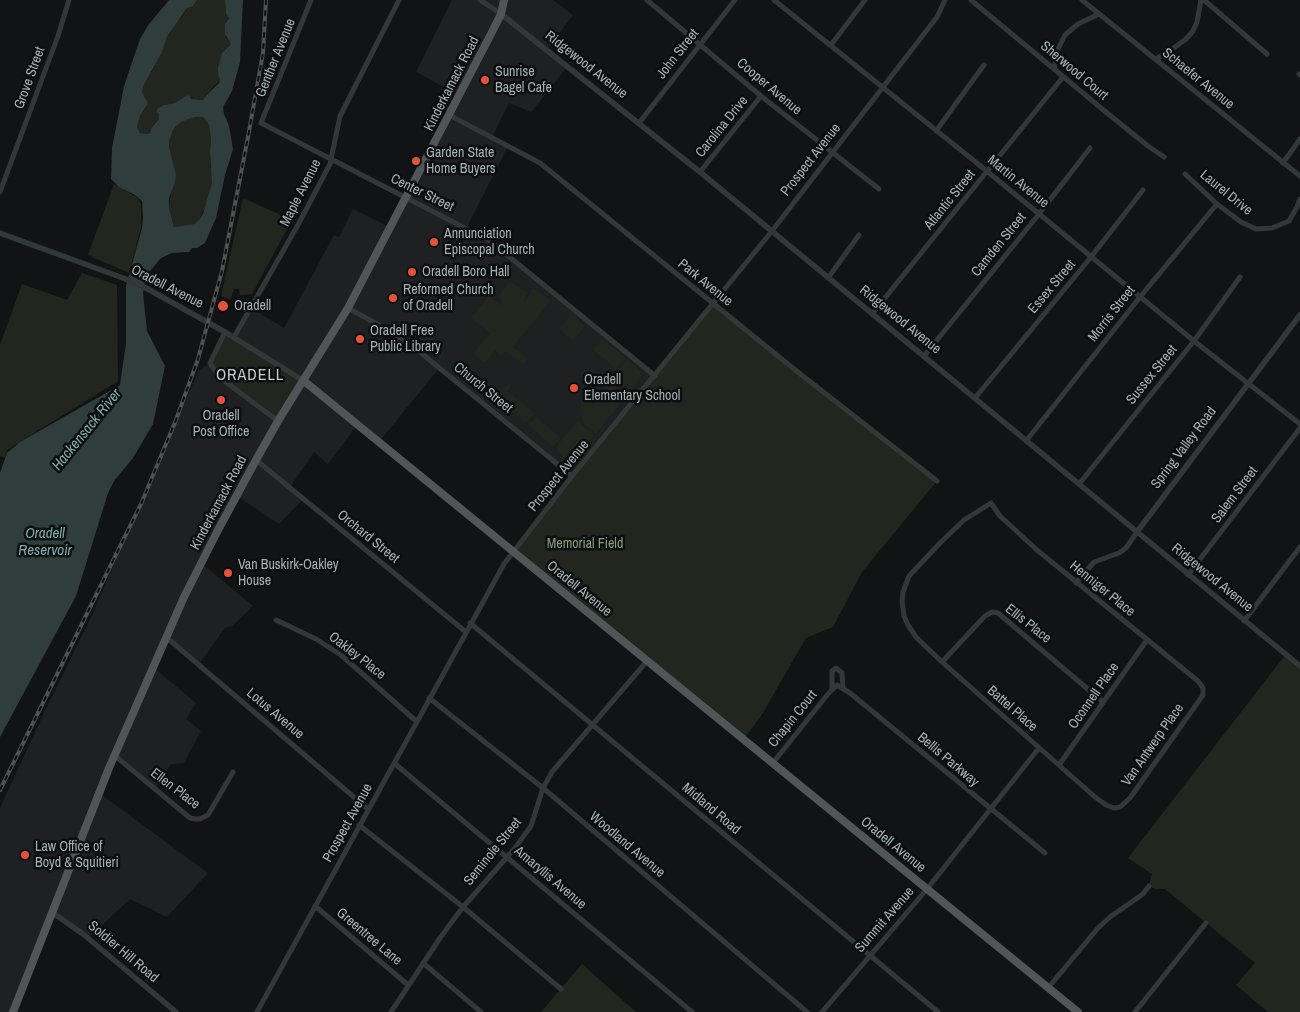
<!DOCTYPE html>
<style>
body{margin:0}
canvas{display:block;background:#121314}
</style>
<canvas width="1300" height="1012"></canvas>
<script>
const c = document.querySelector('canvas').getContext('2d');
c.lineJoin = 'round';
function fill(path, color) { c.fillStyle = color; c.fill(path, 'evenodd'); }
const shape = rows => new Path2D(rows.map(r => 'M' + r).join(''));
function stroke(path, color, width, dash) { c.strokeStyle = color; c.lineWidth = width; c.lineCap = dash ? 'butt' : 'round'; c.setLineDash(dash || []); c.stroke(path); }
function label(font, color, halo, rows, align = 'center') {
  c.font = font + ' "Archivo Narrow",sans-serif'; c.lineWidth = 5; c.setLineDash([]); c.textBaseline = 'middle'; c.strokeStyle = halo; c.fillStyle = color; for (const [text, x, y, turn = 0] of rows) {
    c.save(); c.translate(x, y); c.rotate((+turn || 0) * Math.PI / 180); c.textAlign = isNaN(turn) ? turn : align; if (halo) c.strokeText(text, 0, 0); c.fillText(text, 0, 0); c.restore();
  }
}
fill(shape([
 [452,0,553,0,573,15,547,50,568,66,531,112,509,103,492,137,508,146,467,227,490,241,655,376,572,476,440,367,379,442,357,425,328,464,314,452,290,487,303,499,279,524,237,496,201,563,253,606,232,626,225,628,199,664,166,637,153,667,196,703,186,719,201,731,184,763,171,764,155,789,114,756,99,793,208,873,167,917,130,899,88,938,53,913,13,1012,0,1012,0,808,44,713,92,615,199,370,210,363,234,337,250,308,284,328,334,235,339,237,353,209,391,228,459,95,416,72]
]), '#1e2021');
fill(shape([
 [197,0,225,0,226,13,229,18,225,24,226,38,230,42,231,44,225,49,218,67,220,80,202,100,194,99,191,97,175,103,164,105,156,111,159,114,159,119,154,124,150,133,147,134,140,133,137,127,140,116,146,107,146,98,142,92,144,85,154,68,157,59,162,52,167,37,171,33,174,25,182,17,187,8,193,6],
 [195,117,203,117,209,125,211,140,210,164,213,180,210,195,200,219,194,224,174,227,169,208,171,192,169,142,173,130,176,126,181,122],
 [114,184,138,198,141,204,141,227,129,273,88,255],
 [243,198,292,220,252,294,240,295,239,289,234,289,230,300,221,296],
 [82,273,117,285,118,381,7,450,5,458,0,456,0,345,22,284,67,300],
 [510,281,527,292,524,303,533,288,551,300,513,347,529,359,524,365,505,351,501,355,495,350,485,363,473,354,490,333,471,318,489,296,503,306,498,297],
 [713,304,937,481,862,572,833,627,806,638,761,716,743,740,513,552],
 [571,314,585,326,573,341,559,329],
 [225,332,304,381,278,421,219,377,210,363],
 [602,339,626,358,615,372,613,371,615,368,593,350],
 [627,359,644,374,622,402,605,387],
 [509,384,511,385,507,391,518,400,511,408,507,409,497,401,496,398,506,386],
 [599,391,610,394,621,403,596,434,585,425,580,412,582,402,586,397,591,393],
 [519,400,535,413,526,423,512,412,512,409],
 [536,417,561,438,555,445,551,445,528,425],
 [577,421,595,435,571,463,561,455,556,447],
 [1286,654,1300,666,1300,1012,1268,1012,1236,985,1255,963,1165,889,1155,889,1149,886,1152,874,1128,858],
 [582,964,636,1012,541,1012]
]), '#22261f');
fill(shape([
 [169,0,197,0,193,6,187,8,167,37,162,52,144,85,142,92,148,103,140,116,137,127,140,133,147,134,150,133,152,127,159,119,159,114,156,111,158,108,164,105,175,103,188,95,192,99,202,100,219,83,220,80,218,74,218,67,222,53,231,44,225,34,225,24,229,18,226,13,225,0,243,0,240,62,232,91,223,107,224,114,229,126,233,149,225,175,216,218,205,243,197,248,192,248,189,252,172,253,161,258,150,271,146,278,143,293,147,331,165,366,153,424,133,458,114,481,108,493,76,596,0,737,0,473,7,453,20,442,120,385,126,343,126,286,142,228,143,218,142,201,135,195,119,187,111,179,112,148,124,86,140,39,149,24],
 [195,117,203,117,209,125,211,140,210,153,212,183,203,214,200,219,194,224,174,227,169,208,169,198,175,182,176,175,169,147,169,142,173,130,176,126,181,122]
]), '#2f3d3c');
stroke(shape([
 [311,0,261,123,490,241,655,376],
 [480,0,501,14],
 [647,0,761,96,879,189],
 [774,0,988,172,1194,341,1300,424],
 [971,0,1107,113,1148,146,1164,157],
 [1082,0,1300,176],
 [1204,0,1267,54],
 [831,45,865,0],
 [1156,59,1171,50,1186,39,1193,31,1197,22,1201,0],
 [1054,69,1058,49,1065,35,1078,24,1099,14],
 [1299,74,1300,75],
 [449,115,540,163,794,369,937,481],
 [639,123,735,0],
 [936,131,984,65],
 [1283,163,1300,139],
 [700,172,761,96],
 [1185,174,1217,204,1241,222,1256,229,1272,228,1289,221,1297,207,1300,199],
 [0,192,58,36,69,0],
 [828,278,859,235],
 [348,308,377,324,421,353,572,476],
 [872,314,1063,77],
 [225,332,210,363,219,377,278,421],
 [234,337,299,223,330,164,340,116,399,0],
 [924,356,1039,214,1090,148],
 [975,398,1091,257,1143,190],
 [1026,441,1140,297,1217,204],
 [256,460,466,632],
 [1079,484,1194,341,1240,277],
 [991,503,1000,516,1037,550,1198,681,1203,688,1203,695,1130,798,1120,807,1114,808,1106,805,1095,797,942,662,916,637,908,625,904,616,902,601,903,592,909,576,940,543,964,520,991,503],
 [1188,575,1300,428],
 [1076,583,1094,562,1119,553,1126,548,1137,532],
 [276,620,316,639,341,655,416,721],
 [1244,621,1300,547],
 [470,623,938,1012],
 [166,637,368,809],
 [942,662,985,616,992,612,998,613,1103,702],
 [832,689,832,671,836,668,842,673,843,688],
 [429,698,543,788,807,1012],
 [114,755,190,818,195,819,200,819,208,815,233,772],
 [394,763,692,1012],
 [772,764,828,694,837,685,850,693,1045,853],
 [1059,765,1147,640],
 [359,825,463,907,561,989],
 [315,906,408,985],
 [423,963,481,1012],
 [1048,988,1098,928,1110,917,1143,894,1149,886],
 [257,1012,504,564,572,476,772,231,937,17,945,0],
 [391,1012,440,938,463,907,515,848,531,826,543,788,552,772,647,661],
 [822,1012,927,889,1039,748],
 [1135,1012,1206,923]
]), '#343738', 5);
stroke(shape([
 [501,14,700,172,1300,666],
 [0,233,123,278,146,288,225,332,304,381],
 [1137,532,1300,315],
 [53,913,83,934,176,1012]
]), '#343738', 5.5);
stroke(shape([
 [304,381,1078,1012],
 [13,1012,109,768,184,597,218,530,256,460,278,421,348,308,491,34,501,14,504,0]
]), '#505557', 8);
const rail = shape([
 [0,790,141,504,176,420,198,359,222,271,248,137,263,53,266,0]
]);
stroke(rail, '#4d5253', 4);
stroke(rail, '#0d0e0f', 2, [5.5]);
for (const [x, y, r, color] of [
 [485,80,5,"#e3523b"],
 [416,161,5,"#e3523b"],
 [434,242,5,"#e3523b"],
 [412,272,5,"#e3523b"],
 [393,298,5,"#e3523b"],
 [223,306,6,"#e3523b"],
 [360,339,5,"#e3523b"],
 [574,388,5,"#e3523b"],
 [221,400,5,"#e3523b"],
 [228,573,5,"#e3523b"],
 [25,855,5,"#e3523b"]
]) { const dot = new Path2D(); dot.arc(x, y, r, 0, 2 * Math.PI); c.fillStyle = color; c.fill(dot); stroke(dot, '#0d0e0f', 2); }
label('14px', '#a5b1b3', '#0d0e0f', [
 ["John Street",678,54,-52],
 ["Genther Avenue",276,58,-68],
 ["Ridgewood Avenue",586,65,38],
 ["Sherwood Court",1074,71,40],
 ["Grove Street",30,78,-70],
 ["Schaefer Avenue",1198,79,39],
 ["Kinderkamack Road",452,84,-63],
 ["Cooper Avenue",769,87,40],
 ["Carolina Drive",722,127,-51],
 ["Prospect Avenue",811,160,-52],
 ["Martin Avenue",1018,182,39],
 ["Maple Avenue",301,193,-63],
 ["Center Street",422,193,26],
 ["Laurel Drive",1226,193,39],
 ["Atlantic Street",950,200,-51],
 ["Camden Street",999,245,-51],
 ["Park Avenue",705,283,39],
 ["Oradell Avenue",167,287,27],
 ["Essex Street",1052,287,-50],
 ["Morris Street",1112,314,-52],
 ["Ridgewood Avenue",900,320,39],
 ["Sussex Street",1152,375,-51],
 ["Church Street",483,388,39],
 ["Spring Valley Road",1184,448,-53],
 ["Prospect Avenue",559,476,-51],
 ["Salem Street",1235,495,-53],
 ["Kinderkamack Road",219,503,-62],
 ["Orchard Street",368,537,39],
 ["Ridgewood Avenue",1212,578,39],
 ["Oradell Avenue",579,589,39],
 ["Henniger Place",1102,589,39],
 ["Ellis Place",1028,624,38],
 ["Oakley Place",357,656,38],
 ["Oconnell Place",1094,696,-55],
 ["Battel Place",1012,709,41],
 ["Lotus Avenue",275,714,40],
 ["Chapin Court",793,719,-51],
 ["Van Antwerp Place",1153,745,-55],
 ["Bellis Parkway",948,760,40],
 ["Ellen Place",175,789,37],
 ["Midland Road",711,809,40],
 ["Prospect Avenue",348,823,-61],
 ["Woodland Avenue",627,845,40],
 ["Oradell Avenue",893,845,39],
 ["Seminole Street",493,852,-51],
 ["Amaryllis Avenue",550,878,40],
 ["Summit Avenue",885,920,-49],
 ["Greentree Lane",369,937,40],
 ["Soldier Hill Road",123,952,40]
]);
label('14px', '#a5b1b3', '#0d0e0f', [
 ["Sunrise",495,72],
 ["Bagel Cafe",495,88],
 ["Garden State",426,153],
 ["Home Buyers",426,169],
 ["Annunciation",444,234],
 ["Episcopal Church",444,250],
 ["Oradell Boro Hall",422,272],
 ["Reformed Church",403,290],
 ["of Oradell",403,306],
 ["Oradell",234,306],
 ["Oradell Free",370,331],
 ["Public Library",370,347],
 ["Oradell",584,380],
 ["Elementary School",584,396],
 ["Oradell",221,416,"center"],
 ["Post Office",221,432,"center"],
 ["Van Buskirk-Oakley",238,565],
 ["House",238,581],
 ["Law Office of",35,847],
 ["Boyd & Squitieri",35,863]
], 'left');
label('14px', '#8c9d7d', '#0d0e0f', [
 ["Memorial Field",585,544]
]);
label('italic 15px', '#7eaca9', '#0d0e0f', [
 ["Hackensack River",87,430,-51],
 ["Oradell",45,534],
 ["Reservoir",45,551]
]);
c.letterSpacing = '1px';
label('16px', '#c5ced0', '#0d0e0f', [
 ["ORADELL",250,376]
]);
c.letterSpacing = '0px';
</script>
